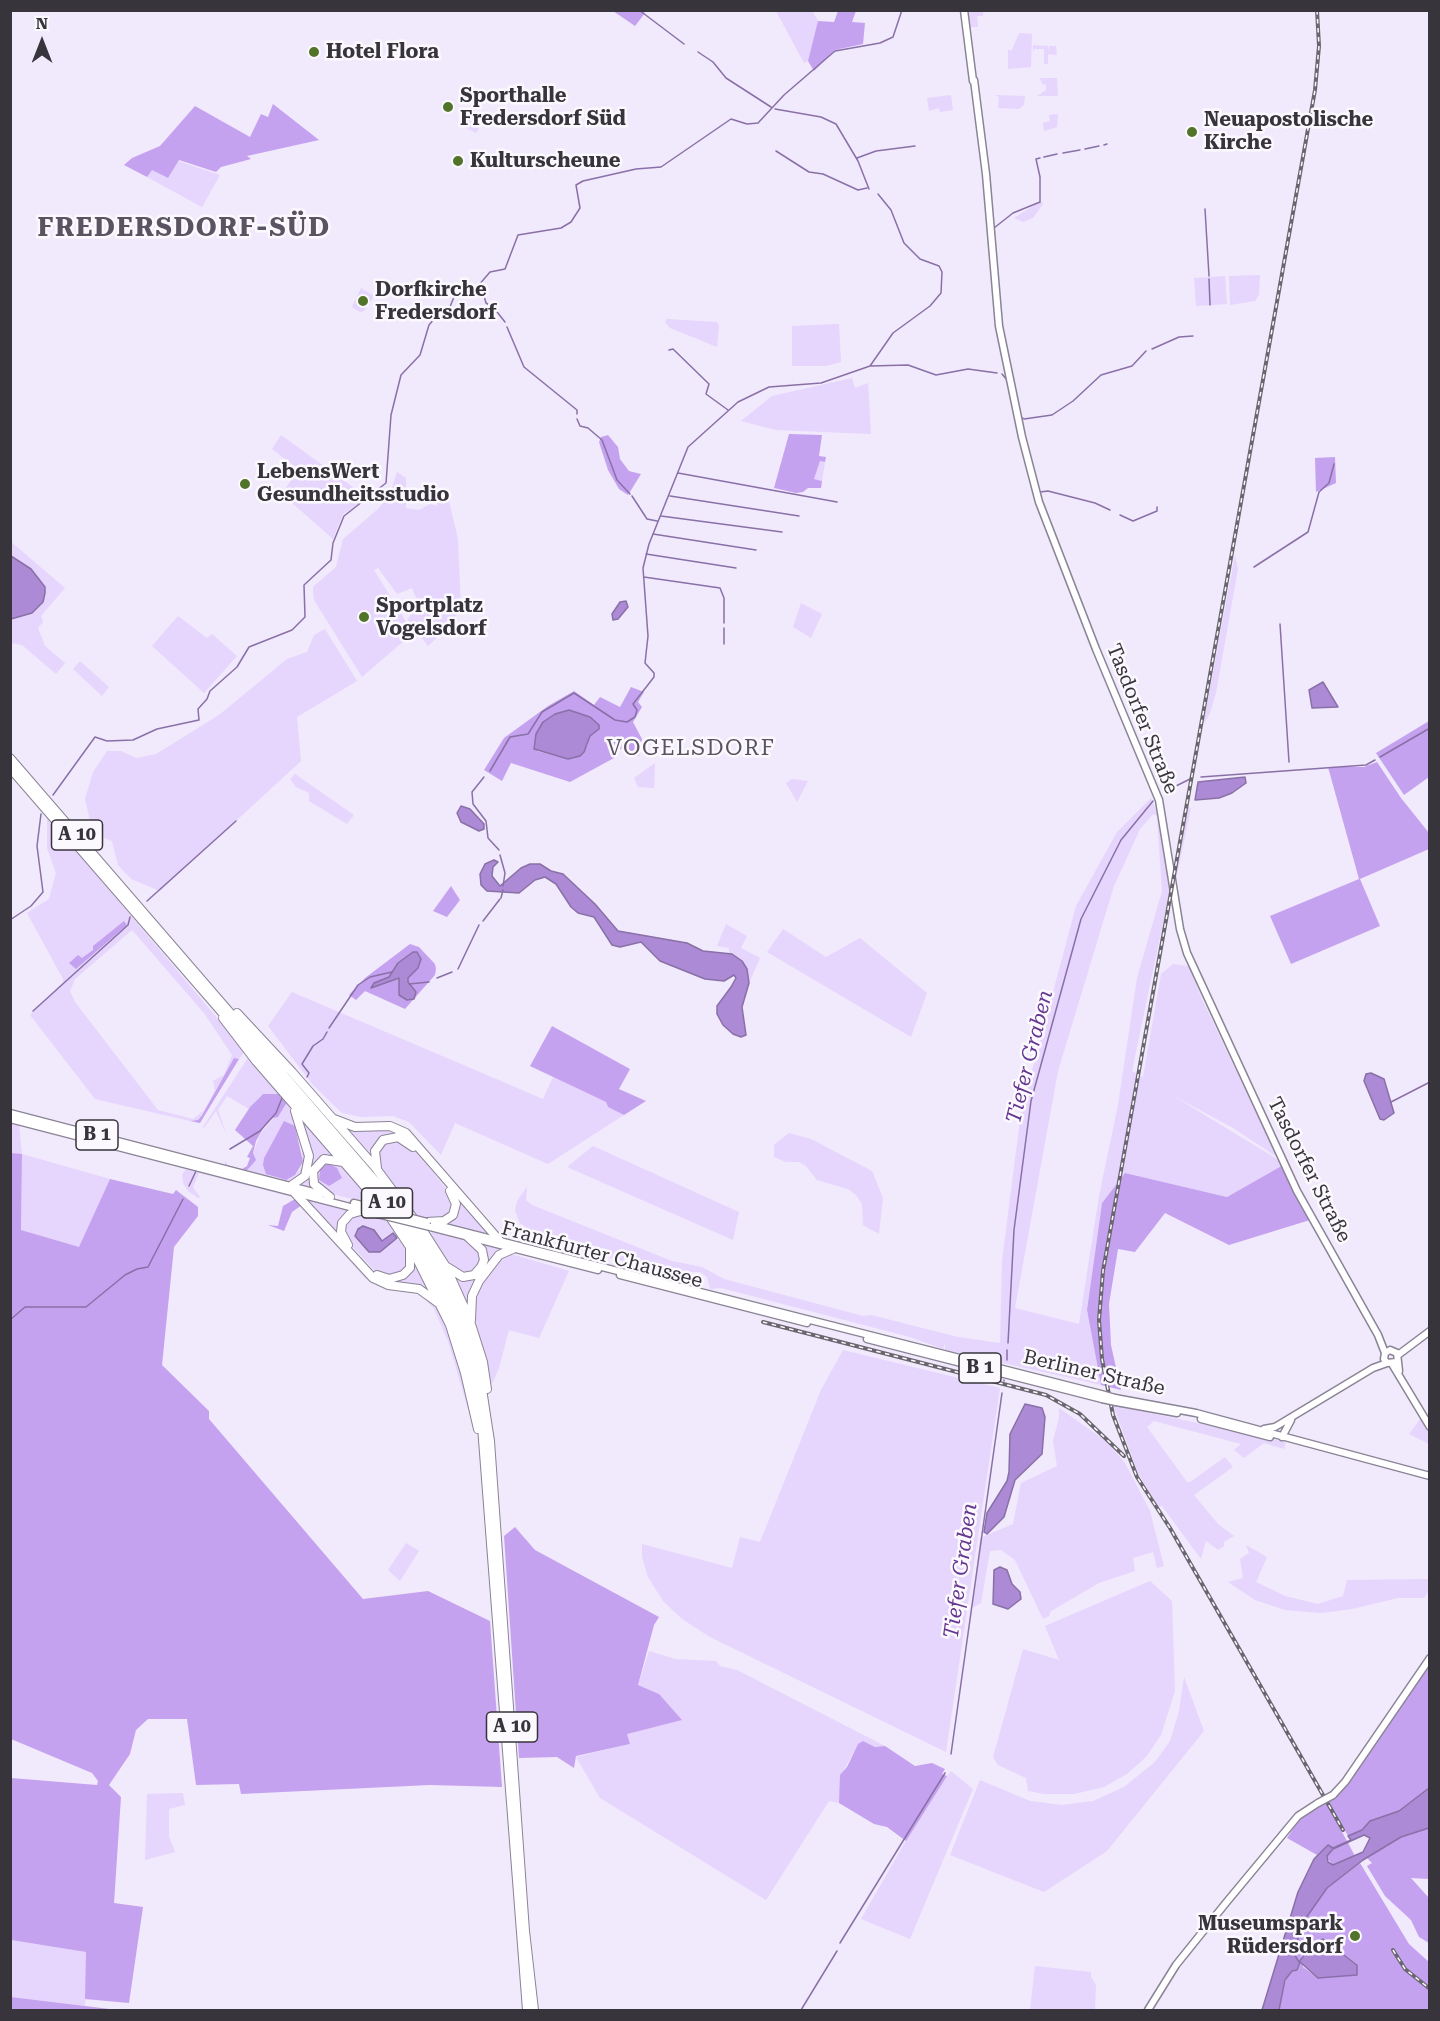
<!DOCTYPE html>
<meta charset="utf-8">
<style>
body{margin:0}
#map{position:relative;width:1440px;height:2021px;overflow:hidden;background:#f1e9fc;font-family:"Roboto Serif",serif}
canvas{display:block}
.frame{position:absolute;inset:0;border:12px solid #37343b;pointer-events:none}
.north{position:absolute;left:12px;top:12px;width:60px;height:60px;-webkit-text-stroke:4px #fbf9fd;paint-order:stroke;rotate:0deg;font-size:16px;font-weight:700;line-height:24px;text-align:center;color:#37343b}
.north::after{content:'';display:block;margin:auto;width:21px;height:27px;background:#37343b;clip-path:polygon(50% 0,100% 100%,50% 72%,0 100%)}
</style>
<div id="map">
<canvas width="1440" height="2021"></canvas>
<div class="frame"></div>
<div class="north">N</div>
</div>
<script>
const c = document.querySelector('canvas').getContext('2d');
c.lineJoin = 'round';
function fill(path, color) { c.fillStyle = color; c.fill(path, 'evenodd'); }
const shape = rows => new Path2D(rows.map(r => 'M' + r).join(''));
function stroke(path, color, width, dash) { c.strokeStyle = color; c.lineWidth = width; c.lineCap = dash ? 'butt' : 'round'; c.setLineDash(dash || []); c.stroke(path); }
function label(font, color, halo, rows, align = 'center') {
  c.font = font + ' "Roboto Serif",serif'; c.lineWidth = 5; c.setLineDash([]); c.textBaseline = 'middle'; c.strokeStyle = halo; c.fillStyle = color; for (const [text, x, y, turn = 0] of rows) {
    c.save(); c.translate(x, y); c.rotate((+turn || 0) * Math.PI / 180); c.textAlign = isNaN(turn) ? turn : align; if (halo) c.strokeText(text, 0, 0); c.fillText(text, 0, 0); c.restore();
  }
}
fill(shape([
 [776,11,812,11,819,22,808,61,804,63],
 [967,11,983,11,983,16,977,16,978,27,970,27],
 [1019,33,1032,34,1031,67,1008,69,1008,50,1012,50],
 [1033,45,1048,46,1049,52,1049,46,1056,46,1057,55,1048,54,1048,64,1044,64,1044,49,1034,49,1033,53],
 [1040,78,1057,78,1058,96,1037,96,1046,90,1046,85,1042,84],
 [951,95,953,110,940,112,939,108,929,111,927,98],
 [995,95,1025,96,1024,105,1019,109,998,108,999,97],
 [465,114,482,123,476,133,459,124],
 [1058,114,1057,127,1044,131,1043,123,1050,121,1049,115],
 [178,161,220,175,202,207,147,177,151,169,168,178],
 [1041,201,1043,204,1033,218,1023,222,1014,218],
 [1260,275,1259,295,1255,301,1230,305,1229,276],
 [1225,276,1227,304,1196,306,1194,278],
 [361,288,374,296,364,311,360,312,352,307],
 [667,319,717,322,719,326,717,347,670,328,665,322],
 [839,324,841,362,826,366,792,366,792,326],
 [852,378,855,388,868,383,871,434,776,430,741,421,772,396],
 [281,435,364,495,364,500,343,514,333,539,282,494,298,469,272,449],
 [820,461,825,462,822,481,814,479],
 [397,472,406,478,406,508,419,510,430,504,438,506,429,492,435,487,448,497,458,539,461,609,445,630,428,646,408,620,417,600,412,588,397,594,378,568,374,570,413,633,362,677,314,600,313,587,336,567,343,539,378,509,390,494],
 [10,541,65,588,41,616,43,622,38,628,45,646,65,663,56,674,22,645,11,643],
 [1235,555,1238,569,1216,693,1210,713,1203,725],
 [801,603,822,614,811,638,793,627],
 [178,616,207,638,212,634,237,656,204,693,152,646],
 [325,629,357,681,297,717,301,761,160,891,131,879,118,865,112,841,93,834,85,799,93,772,107,751,121,751,136,758,156,754,219,715,287,659,307,652,314,635],
 [80,661,109,687,102,696,73,669],
 [655,763,654,788,638,787,634,778],
 [295,774,354,815,347,824,309,801,309,793,296,787,290,779],
 [792,779,808,781,797,802,786,783],
 [1151,798,1156,810,1170,889,1132,1071,1143,1077,1161,974,1173,964,1189,966,1201,997,1277,1157,1233,1128,1172,1095,1285,1164,1227,1197,1125,1173,1102,1203,1087,1310,1101,1385,945,1350,945,1343,943,1349,910,1337,721,1288,710,1289,707,1277,700,1272,665,1272,574,1248,536,1235,520,1223,515,1211,517,1201,527,1187,526,1200,532,1205,672,1261,702,1267,724,1279,863,1316,871,1315,958,1337,1000,1343,1002,1261,1021,1112,1076,906,1117,832],
 [1153,814,1157,816,1162,891,1137,978,1118,1105,1099,1196,1079,1324,1015,1308,1058,1071,1114,886,1140,829],
 [1188,807,1191,808,1174,889,1174,884],
 [47,816,245,1051,239,1059,234,1058,198,1120,190,1121,95,1099,30,1015,63,982,63,979,27,913,49,899,56,873,47,848],
 [132,930,204,1013,232,1055,224,1075,213,1081,215,1091,203,1111,193,1119,158,1110,75,1002,70,991,75,979],
 [726,924,747,936,741,948,760,958,749,983,747,969,729,954,729,948,717,946],
 [783,929,826,957,860,938,927,993,911,1037,767,952],
 [292,992,543,1099,553,1077,606,1102,608,1107,624,1115,548,1164,455,1123,441,1155,409,1122,393,1116,361,1117,342,1113,313,1085,268,1026],
 [249,1056,279,1094,260,1096,249,1109,227,1096,218,1110,227,1136,216,1111,204,1128,211,1135,203,1127],
 [287,1102,306,1145,304,1173,291,1183,246,1172,261,1133],
 [295,1126,302,1150,302,1167,295,1175,280,1179,275,1177,269,1174,264,1158,279,1131],
 [297,1110,339,1159,315,1164,317,1190,299,1185,304,1181,310,1167],
 [11,1122,19,1124,22,1154,110,1179,80,1248,21,1230,22,1155,11,1153],
 [341,1125,387,1127,411,1140,382,1138,374,1166],
 [789,1133,811,1139,872,1171,883,1198,879,1234,863,1225,862,1204,856,1195,848,1189,817,1180,806,1166,799,1162,786,1162,774,1157,774,1145],
 [393,1138,412,1147,452,1196,454,1204,448,1218,433,1220,417,1216,403,1197,406,1187,396,1187,380,1170,378,1147],
 [593,1146,739,1212,733,1240,567,1167],
 [321,1162,338,1162,375,1205,329,1193,318,1186,314,1174],
 [188,1167,297,1197,365,1273,416,1290,437,1304,445,1319,472,1407,468,1409,448,1341,434,1309,420,1294,388,1288,366,1279,292,1197,199,1173,193,1187,200,1197,198,1198,188,1191,183,1183,182,1174],
 [455,1193,480,1224,494,1237,441,1224,450,1221],
 [302,1195,358,1210,346,1214,343,1242],
 [364,1213,390,1221,399,1234,397,1240,404,1241,407,1246,408,1266,395,1278,378,1274,348,1242,343,1226,345,1220],
 [433,1232,473,1242,481,1251,480,1266,467,1275,450,1268,429,1234],
 [480,1244,505,1250,477,1281,470,1317,454,1275,480,1272],
 [511,1254,569,1271,539,1338,509,1330,499,1368,492,1384,475,1319,476,1297,488,1273,498,1260],
 [413,1258,431,1292,422,1287,398,1284,372,1274,396,1280],
 [843,1350,1000,1388,946,1752,710,1637,682,1619,663,1601,648,1577,642,1557,642,1544,732,1568,740,1537,760,1542,821,1390],
 [1113,1405,1286,1442,1284,1449,1264,1443,1244,1458,1234,1450,1241,1444,1154,1421,1147,1427,1187,1482,1190,1482,1225,1457,1233,1467,1194,1495,1218,1524,1234,1536,1224,1542,1224,1546,1218,1550,1206,1541,1201,1559,1162,1506,1158,1507,1138,1473],
 [1059,1408,1106,1441,1125,1463,1150,1511,1164,1566,1157,1568,1153,1552,1133,1558,1135,1571,1099,1583,1051,1611,1049,1616,1043,1619,1015,1560,1001,1550,990,1551,981,1603,972,1608,980,1538,1013,1524,1021,1483,1057,1466,1053,1441,1059,1418],
 [1421,1418,1429,1430,1429,1444,1409,1434],
 [406,1543,419,1551,400,1581,388,1570],
 [1246,1545,1267,1557,1256,1582,1285,1596,1318,1604,1343,1596,1347,1580,1429,1579,1429,1590,1424,1598,1398,1598,1352,1609,1322,1613,1285,1610,1255,1600,1228,1582,1243,1578,1240,1559,1249,1553],
 [1150,1581,1172,1601,1175,1691,1161,1735,1146,1757,1127,1774,1104,1787,1074,1794,1044,1794,1028,1791,1026,1778,998,1765,993,1757,1023,1649,1059,1660,1045,1626],
 [649,1651,675,1659,716,1661,720,1666,737,1670,885,1746,875,1747,863,1741,854,1751,844,1770,839,1803,829,1801,766,1900,600,1798,576,1757,630,1744,626,1734,659,1694,638,1685],
 [1184,1677,1204,1731,1107,1851,1044,1892,950,1855,980,1780,1030,1801,1062,1805,1093,1801,1124,1787,1155,1762,1170,1741,1179,1711],
 [951,1771,973,1789,910,1939,861,1919,927,1804],
 [183,1793,185,1805,169,1809,169,1836,175,1852,145,1860,147,1794],
 [10,1940,87,1952,85,2006,11,1997],
 [1035,1966,1091,1972,1091,1977,1096,1985,1095,2010,1030,2010]
]), '#e6d5fd');
fill(shape([
 [613,11,642,11,645,13,635,26],
 [838,11,856,11,852,22,865,23,863,44,835,50,814,71,808,61,818,21,834,22],
 [273,104,319,140,247,156,251,159,221,167,216,172,179,160,168,178,152,170,147,177,124,165,132,158,160,146,195,106,250,137,261,114,268,117],
 [789,434,822,435,819,456,826,457,825,462,820,461,814,479,822,481,821,488,808,488,803,492,796,493,774,488],
 [608,435,618,447,620,459,629,471,641,474,628,495,619,489,608,470,599,442,601,437],
 [1335,457,1336,483,1316,492,1315,458],
 [631,687,644,692,638,702,642,707,633,722,642,739,639,756,626,749,618,749,614,758,570,782,511,763,502,781,484,770,504,738,548,706,574,691,594,705,600,697,620,707],
 [569,710,590,736,587,746,568,759,537,751,544,722,555,715],
 [1429,721,1429,777,1404,795,1376,753],
 [1377,762,1401,798,1429,833,1429,849,1360,879,1380,926,1291,964,1270,916,1359,879,1328,767,1364,767],
 [451,886,460,900,447,917,433,911],
 [124,921,127,925,76,969,69,963,78,955,82,958,93,950,93,946],
 [410,944,419,947,435,964,436,969,435,975,405,1009,365,991,356,1000,349,995,365,978],
 [552,1026,630,1069,619,1089,646,1101,624,1115,608,1107,606,1102,530,1066],
 [234,1058,239,1059,200,1123,190,1121,198,1120,202,1115],
 [263,1094,279,1094,287,1102,278,1117,273,1118,265,1125,256,1141,253,1153,256,1160,250,1167,246,1171,226,1165,225,1161,227,1165,242,1169,247,1166,250,1158,247,1157,253,1146,235,1130,250,1107],
 [284,1121,295,1126,303,1162,295,1175,286,1180,266,1174,263,1165,264,1158],
 [11,1153,22,1154,21,1230,79,1247,110,1179,173,1194,176,1190,198,1207,198,1216,174,1247,162,1365,209,1411,209,1419,363,1599,428,1591,490,1621,502,1787,430,1785,241,1794,239,1784,196,1785,187,1719,148,1719,136,1730,130,1754,109,1785,121,1797,114,1903,143,1907,129,2003,85,1999,86,1952,11,1940,11,1778,97,1785,98,1781,92,1773,11,1739],
 [328,1163,337,1168,342,1178,329,1186,319,1180,320,1169],
 [1285,1164,1310,1220,1229,1245,1165,1213,1135,1252,1118,1249,1109,1304,1111,1345,1121,1390,1101,1385,1087,1310,1102,1203,1125,1173,1227,1197],
 [295,1199,302,1205,292,1212,284,1231,268,1225,278,1226,283,1206],
 [515,1527,535,1550,659,1617,654,1625,638,1685,659,1694,682,1720,627,1734,630,1744,576,1756,574,1768,557,1757,519,1758,504,1536],
 [1429,1664,1429,1788,1399,1811,1371,1821,1362,1830,1348,1836,1328,1801,1347,1785],
 [863,1741,875,1747,885,1746,915,1766,932,1763,945,1769,942,1774,947,1776,906,1841,887,1827,874,1824,839,1803,840,1775,847,1767,858,1744],
 [1326,1802,1355,1856,1333,1865,1327,1858,1328,1846,1317,1855,1287,1838,1300,1818],
 [1429,1828,1429,1879,1411,1878,1429,1898,1429,1943,1419,1937,1411,1920,1385,1896,1367,1866,1372,1863,1367,1858,1401,1837],
 [1360,1863,1409,1944,1429,1962,1429,2010,1279,2010,1286,1979,1299,1962,1293,1952,1306,1918,1327,1888],
 [1323,1939,1357,1964,1348,1976,1318,1978,1303,1967,1301,1957,1315,1943],
 [10,1997,11,1997,118,2010,11,2010]
]), '#c5a2ef');
const water = shape([
 [11,556,31,569,45,587,45,593,43,602,32,613,11,619,11,556],
 [626,601,628,607,618,619,613,620,612,614,620,602,626,601],
 [1323,682,1338,707,1312,708,1309,690,1323,682],
 [569,710,590,717,599,725,599,729,590,736,584,752,580,756,568,759,534,749,536,734,543,722,555,714,569,710],
 [1245,777,1246,783,1232,793,1219,798,1195,800,1198,782,1245,777],
 [461,806,470,809,484,824,484,829,479,831,461,822,457,813,461,806],
 [494,860,498,862,493,867,492,876,500,886,521,868,530,864,540,864,551,871,563,874,595,904,618,931,687,943,703,951,732,954,742,961,747,969,749,983,742,1007,746,1035,741,1037,733,1034,723,1025,717,1014,717,1006,731,987,736,978,734,975,724,981,705,979,660,961,641,942,620,947,612,945,594,917,578,913,571,907,556,884,545,877,535,880,519,893,487,891,481,885,480,874,485,864,494,860],
 [413,952,417,952,421,959,418,968,408,978,408,982,416,992,414,999,407,1000,399,995,399,978,371,988,374,983,389,977,398,963,413,952],
 [1371,1073,1384,1079,1394,1113,1384,1120,1380,1119,1364,1081,1366,1074,1371,1073],
 [363,1226,374,1230,382,1241,393,1233,397,1238,380,1252,369,1252,355,1236,358,1229,363,1226],
 [1025,1404,1042,1408,1045,1417,1042,1454,1015,1480,1004,1517,987,1534,984,1532,987,1513,1007,1481,1009,1472,1010,1434,1025,1404],
 [1000,1567,1007,1570,1012,1584,1020,1592,1021,1599,1008,1609,993,1604,994,1570,1000,1567],
 [1429,1788,1429,1828,1401,1837,1363,1860,1327,1888,1306,1918,1293,1952,1299,1962,1310,1947,1323,1939,1357,1965,1357,1975,1318,1978,1300,1962,1297,1970,1292,1971,1285,1980,1279,2010,1262,2010,1298,1892,1314,1859,1328,1845,1333,1848,1351,1840,1348,1836,1362,1830,1370,1821,1399,1811,1429,1788],
 [1364,1835,1370,1838,1363,1852,1333,1865,1328,1862,1327,1856,1333,1849,1364,1835]
]);
fill(water, '#ac8ad5');
stroke(water, '#8970a7', 1.5);
stroke(shape([
 [639,10,684,44],
 [698,52,713,62,726,78,771,107],
 [775,109,821,117,836,124,858,161,869,189],
 [1104,145,1107,144],
 [1085,149,1099,146],
 [776,151,809,172,823,174,858,190,867,188],
 [1063,153,1080,150],
 [1044,157,1057,154],
 [857,158,876,151,915,146],
 [1205,209,1209,276],
 [994,228,1013,213,1040,202,1040,177,1036,159,1040,158],
 [1209,279,1210,305],
 [481,285,486,303,494,308,505,322],
 [507,327,524,367,577,410,577,414],
 [1152,349,1179,337,1193,336],
 [669,350,673,349,709,384,706,394,728,410],
 [870,366,893,333,930,306,941,293,942,272,939,266,920,259,904,243,891,210,878,194],
 [1002,374,1007,380],
 [1021,417,1024,419,1052,415,1073,401,1101,375,1132,366,1146,351],
 [577,419,580,426,588,428,602,440,617,480,630,494],
 [678,473,837,502],
 [1040,492,1048,491,1095,503,1110,510],
 [632,496,647,519,657,521],
 [670,496,799,516],
 [1120,515,1133,521,1157,511,1157,507],
 [661,516,782,532],
 [653,534,756,550],
 [646,554,736,568],
 [1254,567,1308,532,1319,492,1329,483,1334,464],
 [644,577,720,588,724,598,724,623],
 [1280,624,1289,762],
 [724,628,724,644],
 [1380,757,1430,728],
 [490,771,510,737,528,734,542,712,574,693,615,720,627,722,635,717,637,710,633,704,654,677,654,673,645,663,648,636,643,568,649,544,688,447,738,402,769,387,821,383,870,366,908,365,936,375,968,369,997,373],
 [484,777,472,792,473,804,486,821,488,838,499,850],
 [1201,777,1366,765,1375,760],
 [1164,792,1190,779],
 [53,795,95,737,107,741,133,740,157,729,199,720,198,709,207,699,210,691,237,667,249,647,292,630,305,617,304,585,331,560,333,543,344,516,386,483,391,415,401,375,420,355,429,325,434,319,447,314,454,297,478,286,490,272,505,269,518,235,561,228,571,222,580,208,576,185,583,181,636,169,661,167,731,119,747,124,758,123,784,95,835,51,880,43,893,37,902,10],
 [500,855,505,873,503,886],
 [501,898,503,890],
 [147,901,236,821],
 [10,920,31,906,43,892,37,846,41,814],
 [483,921,500,899],
 [458,969,479,925],
 [437,978,452,972],
 [409,984,429,982],
 [33,1011,128,925,130,917],
 [329,1028,358,985,370,977,392,972],
 [307,1077,309,1073,302,1064,313,1046,323,1039,327,1032],
 [1391,1102,1430,1082],
 [230,1149,260,1131,276,1113,282,1098],
 [189,1186,196,1171],
 [10,1320,25,1307,86,1307,125,1275,137,1269,148,1267,183,1199],
 [1008,1343,1014,1230,1031,1101,1081,919,1121,840,1153,801],
 [1007,1360,1007,1350],
 [1004,1381,1004,1380],
 [951,1754,1002,1393],
 [840,1943,945,1773],
 [801,2010,837,1951]
]), '#8970a7', 1.5);
const major = shape([
 [964,10,973,81],
 [974,80,986,174,999,326,1022,437,1039,502,1096,649,1159,800,1180,929,1187,953,1297,1191,1378,1335,1385,1353],
 [10,1113,321,1194],
 [10,1119,377,1214],
 [354,1203,373,1208],
 [433,1224,1101,1394],
 [430,1227,598,1270],
 [620,1275,807,1323],
 [867,1339,1102,1399],
 [1398,1355,1430,1331],
 [1396,1362,1387,1363,1384,1359,1385,1353,1390,1350,1397,1353,1399,1371],
 [1392,1364,1430,1427],
 [1115,1398,1196,1413,1430,1476],
 [1116,1402,1177,1413],
 [1201,1419,1270,1437],
 [1264,1429,1275,1427,1373,1368,1387,1363],
 [1282,1437,1291,1420],
 [1333,1795,1345,1782,1430,1658],
 [1148,2010,1176,1965,1225,1904,1298,1816,1318,1803]
]);
const highway = shape([
 [10,758,397,1206,437,1265,463,1322,480,1376,490,1441,525,1931,534,2010],
 [10,768,382,1197,424,1256,458,1326,473,1372,481,1414,527,2010],
 [237,1013,292,1072,375,1167,425,1234,446,1267,469,1318,483,1362,487,1389],
 [223,1018,256,1061,386,1211,414,1253,450,1325,465,1373,478,1429],
 [334,1119,355,1127,390,1126,406,1133,499,1240],
 [377,1168,375,1151,383,1140,398,1137,413,1147],
 [292,1185,305,1176,309,1156,295,1111],
 [293,1191,373,1278,388,1285,419,1289,437,1302],
 [330,1197,314,1184,313,1171,324,1159,343,1162],
 [427,1222,444,1221,453,1215,456,1204,450,1191],
 [348,1245,341,1232,342,1223,350,1214,364,1210],
 [447,1267,463,1277,474,1275,481,1267,484,1260,482,1250,467,1236],
 [377,1275,389,1279,403,1275,410,1268,410,1249],
 [471,1320,472,1296,479,1281,499,1255,515,1248]
]);
stroke(major, '#8b8495', 9);
stroke(highway, '#8b8495', 10);
stroke(major, '#fff', 6);
stroke(highway, '#fff', 8);
const rail = shape([
 [1317,10,1319,46,1315,90,1103,1271,1099,1320,1102,1359,1113,1415,1137,1477,1170,1528,1343,1830],
 [763,1322,1046,1395,1080,1414,1124,1456],
 [1393,1950,1405,1969,1430,1989]
]);
stroke(rail, '#6a6670', 4);
stroke(rail, '#fbf9fd', 1.5, [4.5]);
const majorBridge = shape([
 [373,1208,427,1222],
 [377,1214,430,1227],
 [1101,1394,1115,1398],
 [1102,1399,1116,1402],
 [1318,1803,1333,1795]
]);
stroke(majorBridge, '#8b8495', 9, []);
stroke(majorBridge, '#fff', 6);
for (const [x, y, r, color] of [
 [314,52,6,"#52732a"],
 [448,107,6,"#52732a"],
 [1192,132,6,"#52732a"],
 [458,161,6,"#52732a"],
 [363,301,6,"#52732a"],
 [245,484,6,"#52732a"],
 [364,617,6,"#52732a"],
 [1355,1936,6,"#52732a"]
]) { const dot = new Path2D(); dot.arc(x, y, r, 0, 2 * Math.PI); c.fillStyle = color; c.fill(dot); stroke(dot, '#fbf9fd', 2); }
for (const [x, y, w] of [
 [77,835,51],
 [97,1135,42],
 [387,1203,51],
 [980,1368,42],
 [512,1727,51]
]) { const box = new Path2D(); box.roundRect(x - w / 2, y - 15, w, 30, 4.5); c.fillStyle = '#fbf9fd'; c.fill(box); stroke(box, '#37343b', 1.5); }
label('bold 18px', '#37343b', null, [
 ["A 10",77,835],
 ["B 1",97,1135],
 ["A 10",387,1203],
 ["B 1",980,1368],
 ["A 10",512,1727]
]);
label('bold 20px', '#37343b', '#fbf9fd', [
 ["Hotel Flora",326,52],
 ["Sporthalle",460,96],
 ["Fredersdorf Süd",460,119],
 ["Neuapostolische",1204,120],
 ["Kirche",1204,143],
 ["Kulturscheune",470,161],
 ["Dorfkirche",375,290],
 ["Fredersdorf",375,313],
 ["LebensWert",257,472],
 ["Gesundheitsstudio",257,495],
 ["Sportplatz",376,606],
 ["Vogelsdorf",376,629],
 ["Museumspark",1343,1924,"right"],
 ["Rüdersdorf",1343,1947,"right"]
], 'left');
label('20px', '#37343b', '#fbf9fd', [
 ["Tasdorfer Straße",1142,719,68],
 ["Tasdorfer Straße",1309,1170,63],
 ["Frankfurter Chaussee",602,1255,15],
 ["Berliner Straße",1094,1373,13]
]);
label('italic 21px', '#653791', '#fbf9fd', [
 ["Tiefer Graben",1030,1057,-76],
 ["Tiefer Graben",961,1571,-82]
]);
c.letterSpacing = '1.5px';
label('22px', '#595362', '#fbf9fd', [
 ["VOGELSDORF",691,749]
]);
c.letterSpacing = '0px';
c.letterSpacing = '1.5px';
label('bold 26px', '#595362', '#fbf9fd', [
 ["FREDERSDORF-SÜD",184,228]
]);
c.letterSpacing = '0px';
</script>
